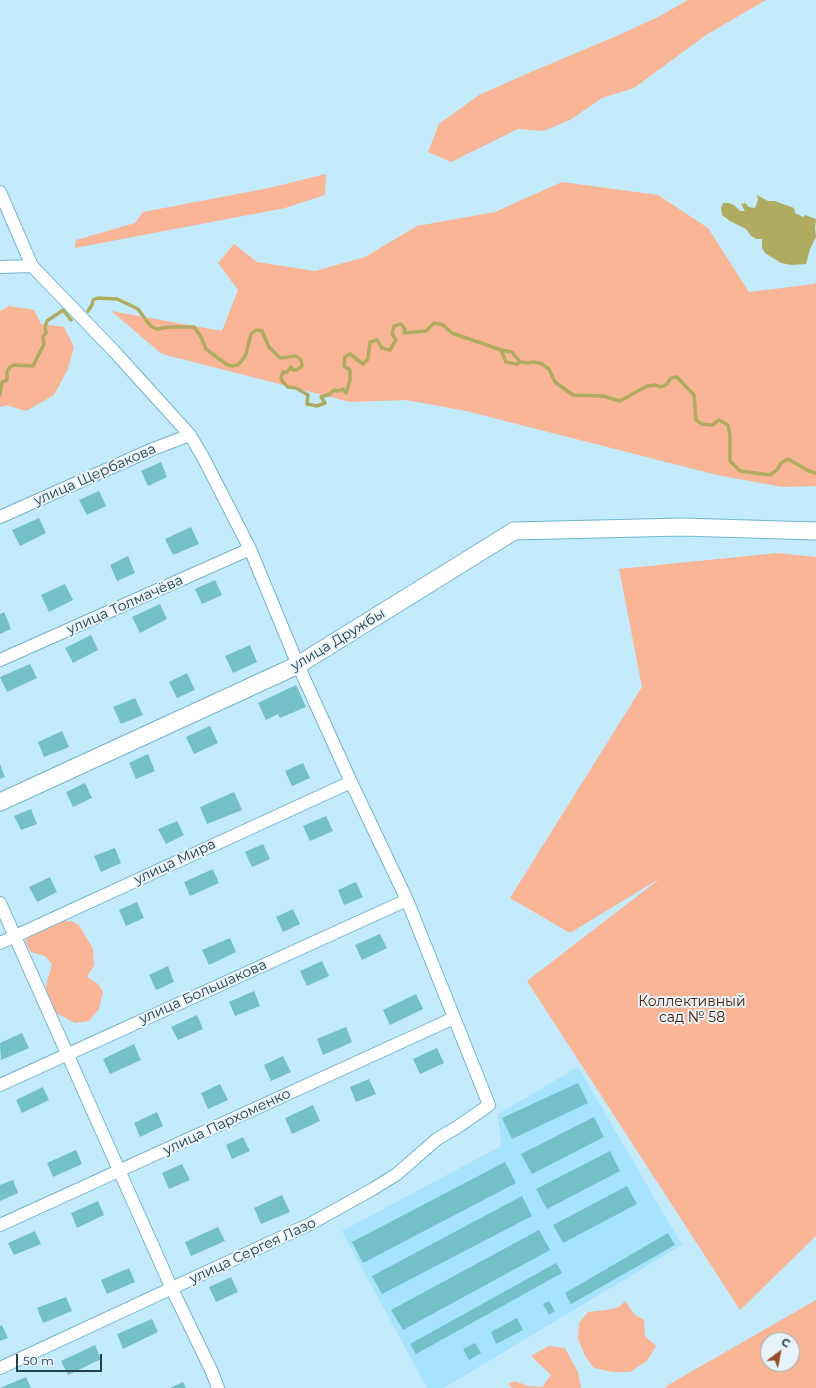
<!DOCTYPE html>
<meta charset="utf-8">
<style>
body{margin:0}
#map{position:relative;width:816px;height:1388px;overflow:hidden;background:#c4ebfb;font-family:Montserrat,sans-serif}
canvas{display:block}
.north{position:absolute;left:760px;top:1332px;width:40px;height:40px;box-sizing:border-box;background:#e7f3f9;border:1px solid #99acb4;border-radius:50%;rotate:32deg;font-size:11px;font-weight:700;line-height:16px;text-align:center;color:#25414c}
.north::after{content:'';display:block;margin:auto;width:14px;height:18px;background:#954d29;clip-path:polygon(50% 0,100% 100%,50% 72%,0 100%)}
.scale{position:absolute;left:16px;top:1354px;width:86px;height:18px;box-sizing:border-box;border:2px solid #25414c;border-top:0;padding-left:5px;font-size:12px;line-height:14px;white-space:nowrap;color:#25414c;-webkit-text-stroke:3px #e7f3f9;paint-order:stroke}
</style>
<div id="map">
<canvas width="816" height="1388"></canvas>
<div class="north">С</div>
<div class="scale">50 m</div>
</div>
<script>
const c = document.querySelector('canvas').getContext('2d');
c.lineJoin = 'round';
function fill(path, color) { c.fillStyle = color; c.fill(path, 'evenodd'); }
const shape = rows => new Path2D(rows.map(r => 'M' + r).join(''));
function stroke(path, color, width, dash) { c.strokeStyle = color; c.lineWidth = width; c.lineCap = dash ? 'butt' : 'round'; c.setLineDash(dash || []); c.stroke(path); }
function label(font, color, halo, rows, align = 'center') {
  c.font = font + ' Montserrat,sans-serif'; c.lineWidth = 4; c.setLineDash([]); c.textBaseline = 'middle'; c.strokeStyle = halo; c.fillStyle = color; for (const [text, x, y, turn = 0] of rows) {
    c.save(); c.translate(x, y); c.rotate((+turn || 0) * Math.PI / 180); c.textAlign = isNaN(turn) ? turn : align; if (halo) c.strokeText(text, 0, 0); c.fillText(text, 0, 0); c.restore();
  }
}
fill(shape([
 [578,1067,682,1245,444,1388,427,1388,342,1231,501,1146,498,1114]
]), '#a7e3fc');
fill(shape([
 [688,0,766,0,706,35,634,88,602,98,570,120,543,131,518,129,451,162,428,152,439,124,479,95,531,72,619,35,660,16],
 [326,174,325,195,285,208,75,248,76,240,135,223,143,212,269,188],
 [562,182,658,195,708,228,749,292,814,284,816,282,816,486,782,487,717,475,466,411,406,400,350,402,162,354,111,311,222,331,238,290,218,263,234,244,257,262,315,271,365,257,417,226,495,212],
 [9,306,34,310,41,324,64,327,74,347,68,369,54,395,26,411,6,405,0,407,0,311],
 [778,553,816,557,816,1236,740,1310,527,981,662,877,570,933,510,898,642,687,619,569],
 [60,921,71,921,79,925,93,949,94,965,87,977,98,984,103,992,99,1009,89,1021,75,1023,54,1012,46,997,46,986,52,964,45,956,31,952,26,943,27,936],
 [816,1300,816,1388,665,1388,668,1385],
 [768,1340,792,1340,792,1364,768,1364],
 [625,1301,635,1315,644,1320,645,1336,656,1346,647,1361,630,1372,613,1372,594,1368,585,1356,578,1339,579,1323,588,1312,606,1310,619,1307],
 [549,1346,565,1348,578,1372,581,1388,512,1388,508,1384,515,1381,528,1386,542,1387,551,1375,531,1356]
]), '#f9b596');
fill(shape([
 [757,195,768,201,775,201,794,208,795,213,803,217,805,215,816,219,815,227,816,237,810,249,806,264,792,265,781,263,765,253,762,248,762,239,756,239,751,236,746,229,730,221,722,215,721,208,723,203,729,203,734,205,740,211,745,211,741,204,745,203,749,207,755,208,758,200]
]), '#afab60');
stroke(shape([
 [88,311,92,305,93,300,98,298,117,299,138,309,148,323,152,327,157,329,169,327,194,327,201,337,206,349,226,364,232,366,237,365,241,362,246,354,251,334,256,330,262,331,269,347,280,358,296,356,301,360,302,366,297,370,293,370,291,367,287,372,283,372,281,378,283,382,288,387,296,388,308,395,307,404,317,406,325,403,321,397,330,394,334,390,338,391,343,389,346,393,350,380,350,370,344,366,345,357,350,354,363,364,368,359,370,342,377,340,382,348,390,350,396,340,392,334,394,326,401,324,405,329,404,333,426,331,434,323,443,325,452,333,501,350,506,362,517,364,520,362,527,363,534,362,542,364,549,369,555,382,573,395,603,396,620,401,647,386,655,385,661,387,666,385,671,378,677,377,694,395,696,420,702,424,712,425,719,420,728,425,730,436,730,461,740,471,770,475,777,470,781,463,788,459,809,471,816,473],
 [501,350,512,352,520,362],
 [0,395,2,382,7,380,7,372,10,367,14,365,33,366,44,344,43,337,46,333,45,327,47,321,63,310,71,320]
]), '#afab60', 3.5);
fill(shape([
 [161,462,167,477,148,486,141,471],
 [99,491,106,506,87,515,79,500],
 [39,518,46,533,20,546,12,530],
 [191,527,199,544,173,555,165,539],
 [128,556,135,573,117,581,110,565],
 [215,580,222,595,202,604,195,589],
 [65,584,73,600,49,612,41,595],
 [160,604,167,619,140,633,132,617],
 [4,612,11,629,0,634,0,614],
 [91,635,98,650,73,663,65,648],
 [250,645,257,662,233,673,225,656],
 [30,664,37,678,7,692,0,677],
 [187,673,195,690,177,698,169,682],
 [296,685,306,707,280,718,278,714,266,720,258,703],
 [135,698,143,715,121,724,113,707],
 [210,726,218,743,194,754,186,737],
 [62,731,69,747,44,757,38,742],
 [148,754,155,771,136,779,129,763],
 [303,763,310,778,292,786,285,771],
 [0,764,5,777,0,779],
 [85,783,92,798,73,807,66,792],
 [234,792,242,810,207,824,200,807],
 [31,809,37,824,21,830,14,816],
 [326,816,333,831,310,841,303,826],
 [177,821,184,835,166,844,158,829],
 [263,844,270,859,252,867,245,852],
 [115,848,121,863,101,872,94,856],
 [213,869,219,883,190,896,184,882],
 [50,877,57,892,37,902,29,887],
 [356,882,363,897,344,905,338,890],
 [137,902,144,918,126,926,119,910],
 [293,909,300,924,283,932,276,917],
 [380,934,387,948,362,960,355,945],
 [230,938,236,952,209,965,202,950],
 [322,961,329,976,307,986,300,971],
 [168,966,174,982,156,990,149,975],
 [254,991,260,1006,235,1016,229,1002],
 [416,994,423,1009,390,1025,383,1010],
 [197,1015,203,1029,178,1040,171,1027],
 [346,1027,352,1042,323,1055,317,1039],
 [22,1033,29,1048,1,1060,0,1043],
 [134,1044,141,1060,110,1074,103,1059],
 [437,1048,444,1063,420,1074,413,1059],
 [283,1056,291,1072,271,1081,264,1065],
 [369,1079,376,1094,356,1102,350,1087],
 [578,1083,588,1103,512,1139,502,1118],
 [220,1084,228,1100,208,1109,201,1093],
 [43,1087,49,1100,22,1113,16,1100],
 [313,1105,320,1121,292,1134,285,1118],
 [157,1112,163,1126,140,1137,134,1123],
 [594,1117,604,1137,532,1174,521,1154],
 [243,1137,250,1151,232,1159,226,1145],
 [76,1150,82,1164,53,1177,47,1163],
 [610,1151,620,1171,547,1209,536,1189],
 [505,1162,516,1183,363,1263,352,1242],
 [182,1164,190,1180,169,1189,162,1173],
 [13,1180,18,1193,0,1201,0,1185],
 [627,1186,637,1204,563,1243,553,1225],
 [282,1195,290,1212,261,1224,254,1208],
 [522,1196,532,1216,382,1294,372,1276],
 [98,1201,104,1215,77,1228,71,1213],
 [218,1227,225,1241,191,1256,185,1242],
 [539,1230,550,1250,403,1330,391,1310],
 [35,1231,41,1244,14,1255,8,1243],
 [668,1233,675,1245,571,1304,565,1293],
 [556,1263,562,1273,416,1354,410,1344],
 [129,1268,135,1282,107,1294,101,1280],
 [231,1277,238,1292,216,1302,209,1287],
 [66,1297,72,1311,43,1323,37,1308],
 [549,1301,555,1311,549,1315,543,1304],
 [517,1318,523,1330,496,1344,491,1332],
 [152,1319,158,1332,123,1349,117,1334],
 [2,1325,8,1338,0,1341,0,1326],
 [475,1343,481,1353,469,1360,463,1349],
 [95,1345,101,1359,68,1375,61,1361],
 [26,1377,31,1388,0,1388],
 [183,1382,186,1388,170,1388]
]), '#73c0c9');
const street = shape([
 [0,192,32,266,113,350,190,435,204,459,250,549,298,665,351,782,407,900,489,1105,456,1128,437,1139,397,1174,373,1189,310,1224,0,1368],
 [0,267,32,266],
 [0,517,153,449,190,435],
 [0,660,250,549],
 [0,903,172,1289,212,1372,218,1388],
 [0,943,351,782],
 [0,1085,407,900],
 [0,1225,454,1018]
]);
const secondary = shape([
 [0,802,298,665,514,531,682,527,816,531]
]);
stroke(street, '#72b4ce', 14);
stroke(secondary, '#72b4ce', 19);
stroke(street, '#fff', 12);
stroke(secondary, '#fff', 17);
label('14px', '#25414c', '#e7f3f9', [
 ["улица Щербакова",95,475,-24],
 ["улица Толмачёва",125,605,-24],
 ["улица Дружбы",338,640,-31],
 ["улица Мира",175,862,-25],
 ["улица Большакова",203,992,-24],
 ["улица Пархоменко",227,1122,-25],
 ["улица Сергея Лазо",253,1251,-25]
]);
label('14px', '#4d2007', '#e7f3f9', [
 ["Коллективный",692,1002],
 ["сад № 58",692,1018]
]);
</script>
